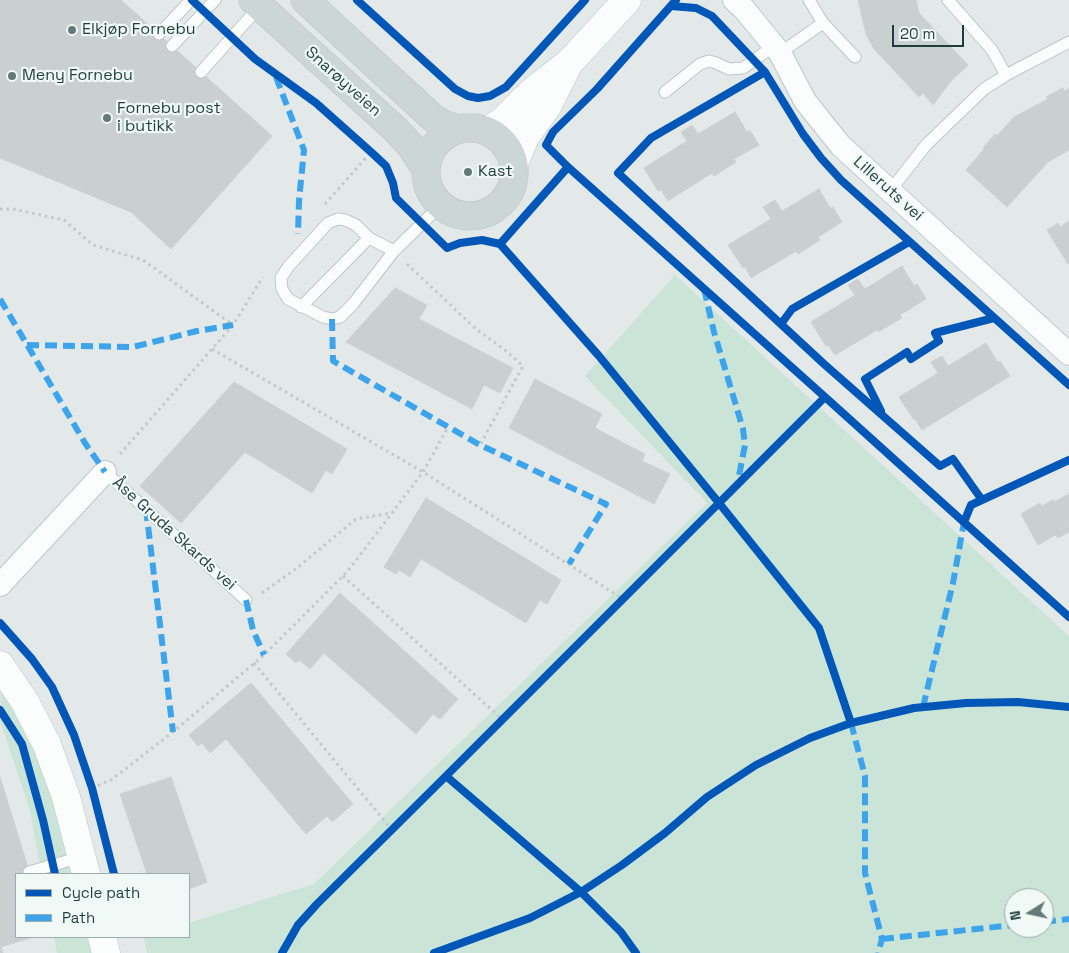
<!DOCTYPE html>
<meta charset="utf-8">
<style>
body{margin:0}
#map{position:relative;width:1069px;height:953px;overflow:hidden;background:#e3e9e8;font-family:"Space Grotesk",sans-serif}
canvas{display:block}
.legend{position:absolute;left:15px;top:873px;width:175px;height:65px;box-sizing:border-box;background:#f0f9f6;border:1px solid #9caeac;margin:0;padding:6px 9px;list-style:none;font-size:15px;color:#1e3e3c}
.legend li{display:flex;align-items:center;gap:10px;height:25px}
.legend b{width:25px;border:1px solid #9caeac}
.north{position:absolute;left:1004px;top:888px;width:50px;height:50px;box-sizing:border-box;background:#f0f9f6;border:1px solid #9caeac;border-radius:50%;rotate:260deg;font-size:14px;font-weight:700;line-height:20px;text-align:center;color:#1e3e3c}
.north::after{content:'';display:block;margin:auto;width:18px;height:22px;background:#637a78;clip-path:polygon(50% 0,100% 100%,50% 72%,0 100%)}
.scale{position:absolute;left:892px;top:25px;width:72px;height:22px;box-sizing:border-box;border:2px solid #1e3e3c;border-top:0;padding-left:6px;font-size:15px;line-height:18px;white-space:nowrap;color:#1e3e3c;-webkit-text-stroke:4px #f0f9f6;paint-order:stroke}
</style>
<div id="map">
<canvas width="1069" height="953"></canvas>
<ul class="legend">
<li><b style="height:6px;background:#0057b8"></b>Cycle path</li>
<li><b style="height:6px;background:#3da4ec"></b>Path</li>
</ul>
<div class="north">N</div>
<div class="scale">20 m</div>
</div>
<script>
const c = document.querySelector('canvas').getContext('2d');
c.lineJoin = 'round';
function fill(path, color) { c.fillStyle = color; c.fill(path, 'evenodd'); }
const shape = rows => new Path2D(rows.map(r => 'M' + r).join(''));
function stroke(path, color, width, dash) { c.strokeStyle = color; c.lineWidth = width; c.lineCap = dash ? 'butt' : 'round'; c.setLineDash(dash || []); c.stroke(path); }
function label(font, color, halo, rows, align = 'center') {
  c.font = font + ' "Space Grotesk",sans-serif'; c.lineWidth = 4.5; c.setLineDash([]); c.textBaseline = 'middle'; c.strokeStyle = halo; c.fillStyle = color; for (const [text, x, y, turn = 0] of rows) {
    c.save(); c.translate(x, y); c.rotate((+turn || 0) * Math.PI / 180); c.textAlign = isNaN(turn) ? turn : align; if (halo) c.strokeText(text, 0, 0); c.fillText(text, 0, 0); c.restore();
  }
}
fill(shape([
 [675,275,1069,636,1069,953,147,953,144,937,189,937,189,923,314,884,707,503,585,376],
 [1014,898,1044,898,1044,928,1014,928],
 [1,689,29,736,51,797,71,874,42,874,30,811,0,721],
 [54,937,87,937,92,953,57,953]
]), '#cae4d7');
const building = shape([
 [0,0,121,0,272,136,171,249,131,212,0,158,0,0],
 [858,0,916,0,919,13,968,65,951,81,933,105,923,93,919,97,874,49,866,34,858,0],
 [1063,88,1064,91,1069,88,1069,150,1048,162,1007,207,966,170,984,149,983,148,995,134,997,136,1014,117,1048,99,1046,97,1063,88],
 [735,112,747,132,750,130,759,145,734,159,736,162,714,176,712,173,668,201,661,190,658,191,644,168,687,141,681,132,692,125,698,134,735,112],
 [819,189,830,208,833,207,842,222,818,237,820,240,798,254,796,251,751,278,745,267,743,268,728,245,771,219,763,207,775,200,782,211,819,189],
 [1069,221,1069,263,1068,264,1047,230,1058,223,1060,227,1069,221],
 [902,266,914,286,917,284,926,299,900,315,902,318,878,332,877,330,835,355,828,345,826,346,811,322,855,295,848,285,858,279,865,289,902,266],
 [395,288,427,305,419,319,513,368,500,393,484,385,472,409,346,342,395,288],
 [986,343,998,363,1000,361,1010,376,922,430,915,419,914,420,899,397,938,373,931,362,942,356,948,366,986,343],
 [535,379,602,414,595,428,645,454,642,461,670,474,654,504,509,428,535,379],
 [234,382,347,449,332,474,326,470,312,493,245,452,181,523,140,486,234,382],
 [1069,494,1069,528,1054,502,1069,494],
 [426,498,561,580,547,604,540,600,526,623,421,559,410,577,399,570,396,574,384,567,426,498],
 [1053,500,1069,528,1069,532,1058,538,1055,535,1038,545,1021,514,1040,503,1042,506,1053,500],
 [340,593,458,699,440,719,433,714,416,734,324,653,310,669,299,660,296,663,286,654,340,593],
 [251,683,353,804,332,822,327,816,306,834,226,739,210,753,202,743,198,746,189,735,251,683],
 [0,777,30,874,16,874,16,937,33,937,1,947,3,953,0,953,0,777],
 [171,777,207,882,189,889,189,874,147,874,120,794,171,777]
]);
fill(building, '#cad0cf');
stroke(building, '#cbd2d1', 1);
const lane = shape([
 [809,0,823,23,855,57],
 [948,0,992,50,1006,75],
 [159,34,191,0],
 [172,46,215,0],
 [780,53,823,23],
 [201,72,260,6],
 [665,92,700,64,709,61,716,63,729,69,743,68,774,46],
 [890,191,926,145,984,89,1006,75,1069,42],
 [394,251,369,238,356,225,345,220,338,219,328,223,288,267,281,278,282,289,288,299,323,317,332,319,340,317,353,304,394,251,441,205],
 [301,307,369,238],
 [105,472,246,600],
 [29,872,81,857]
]);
const street = shape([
 [734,0,744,9,780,53,805,101,841,146,1069,354],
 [0,585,105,472]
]);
const secondary = shape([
 [488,131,503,121,532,92,570,62,627,0],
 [514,163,525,137,548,105,566,69],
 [0,665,25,702,47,745,66,797,86,874],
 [102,937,106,953]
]);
const primary = shape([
 [253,0,395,129,410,145,426,169],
 [305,0,433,118,443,124,457,129],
 '426 172a44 44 0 1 1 88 0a44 44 0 1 1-88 0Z'
]);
stroke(lane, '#c0c6c5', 13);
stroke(street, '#c0c6c5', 24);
stroke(secondary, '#bec7c5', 29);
stroke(primary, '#bbc5c5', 29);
stroke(shape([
 [325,204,371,152],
 [0,209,13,209,64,220,93,245,143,260,233,325],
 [407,264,476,329,505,350,523,366,480,445],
 [212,349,423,472,623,599],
 [120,454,233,325,263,277],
 [343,576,503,720],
 [262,593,297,568,356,519,392,513],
 [254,663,392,830],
 [92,788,111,780,173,732,264,655,343,576,351,567,423,472,448,427]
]), '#c0cac8', 3, [2.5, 4]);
stroke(lane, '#fbfcfc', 11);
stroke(street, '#fbfcfc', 22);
stroke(secondary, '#fbfcfc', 28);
stroke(primary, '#ccd6d5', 28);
stroke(shape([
 [276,77,304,150,299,201,298,234],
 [704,289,714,332,743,429,745,445,738,481],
 [0,299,85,443,105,472],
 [332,319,333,361,480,445,606,504,569,564],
 [27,345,133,347,197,331,233,325],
 [146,509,173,732],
 [246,600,253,630,264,655],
 [923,707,953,583,964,522],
 [851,723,865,776,865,873,882,939,878,953],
 [1044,922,1069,919],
 [882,939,1014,925]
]), '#3da4ec', 6, [12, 6]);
stroke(shape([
 [192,0,255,59,316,103,371,152,386,166,393,183,396,198,447,248,460,243,482,240,500,244,568,167,546,145,553,132,597,89,676,0],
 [357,0,455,89,468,96,478,98,490,96,506,87,585,0],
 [671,6,696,8,712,16,765,72,803,134,821,158,841,180,1069,385],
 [765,72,651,138,618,173,824,364,940,466,953,459,982,500],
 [568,167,825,397,719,503,819,628,851,723],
 [500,244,599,356,719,503,446,776,581,892,621,932,636,953],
 [781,324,792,309,909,242],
 [825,397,1069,617],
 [881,411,865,379,907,352,911,359,939,341,935,333,994,318],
 [964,522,971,505,1069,460],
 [0,623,32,659,52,687,74,735,92,788,114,874],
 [0,710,22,744,43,820,55,874],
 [282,953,298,925,317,904,446,776],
 [434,953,530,918,581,892,622,865,665,833,707,797,756,765,810,738,851,723,914,708,966,703,1018,702,1069,707]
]), '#0057b8', 8);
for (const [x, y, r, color] of [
 [72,30,5,"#637a78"],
 [12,76,5,"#637a78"],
 [107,118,5,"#637a78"],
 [468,172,5,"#637a78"]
]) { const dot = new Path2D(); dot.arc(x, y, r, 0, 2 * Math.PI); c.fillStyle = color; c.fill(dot); stroke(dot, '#f0f9f6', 2); }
label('16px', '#1e3e3c', '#f0f9f6', [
 ["Elkjøp Fornebu",82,30],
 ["Meny Fornebu",22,76],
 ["Fornebu post",117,109],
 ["i butikk",117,127],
 ["Kast",478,172]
], 'left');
label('16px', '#1e3e3c', '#f0f9f6', [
 ["Snarøyveien",343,82,42],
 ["Lilleruts vei",888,189,42],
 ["Åse Gruda Skards vei",174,534,42]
]);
</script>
